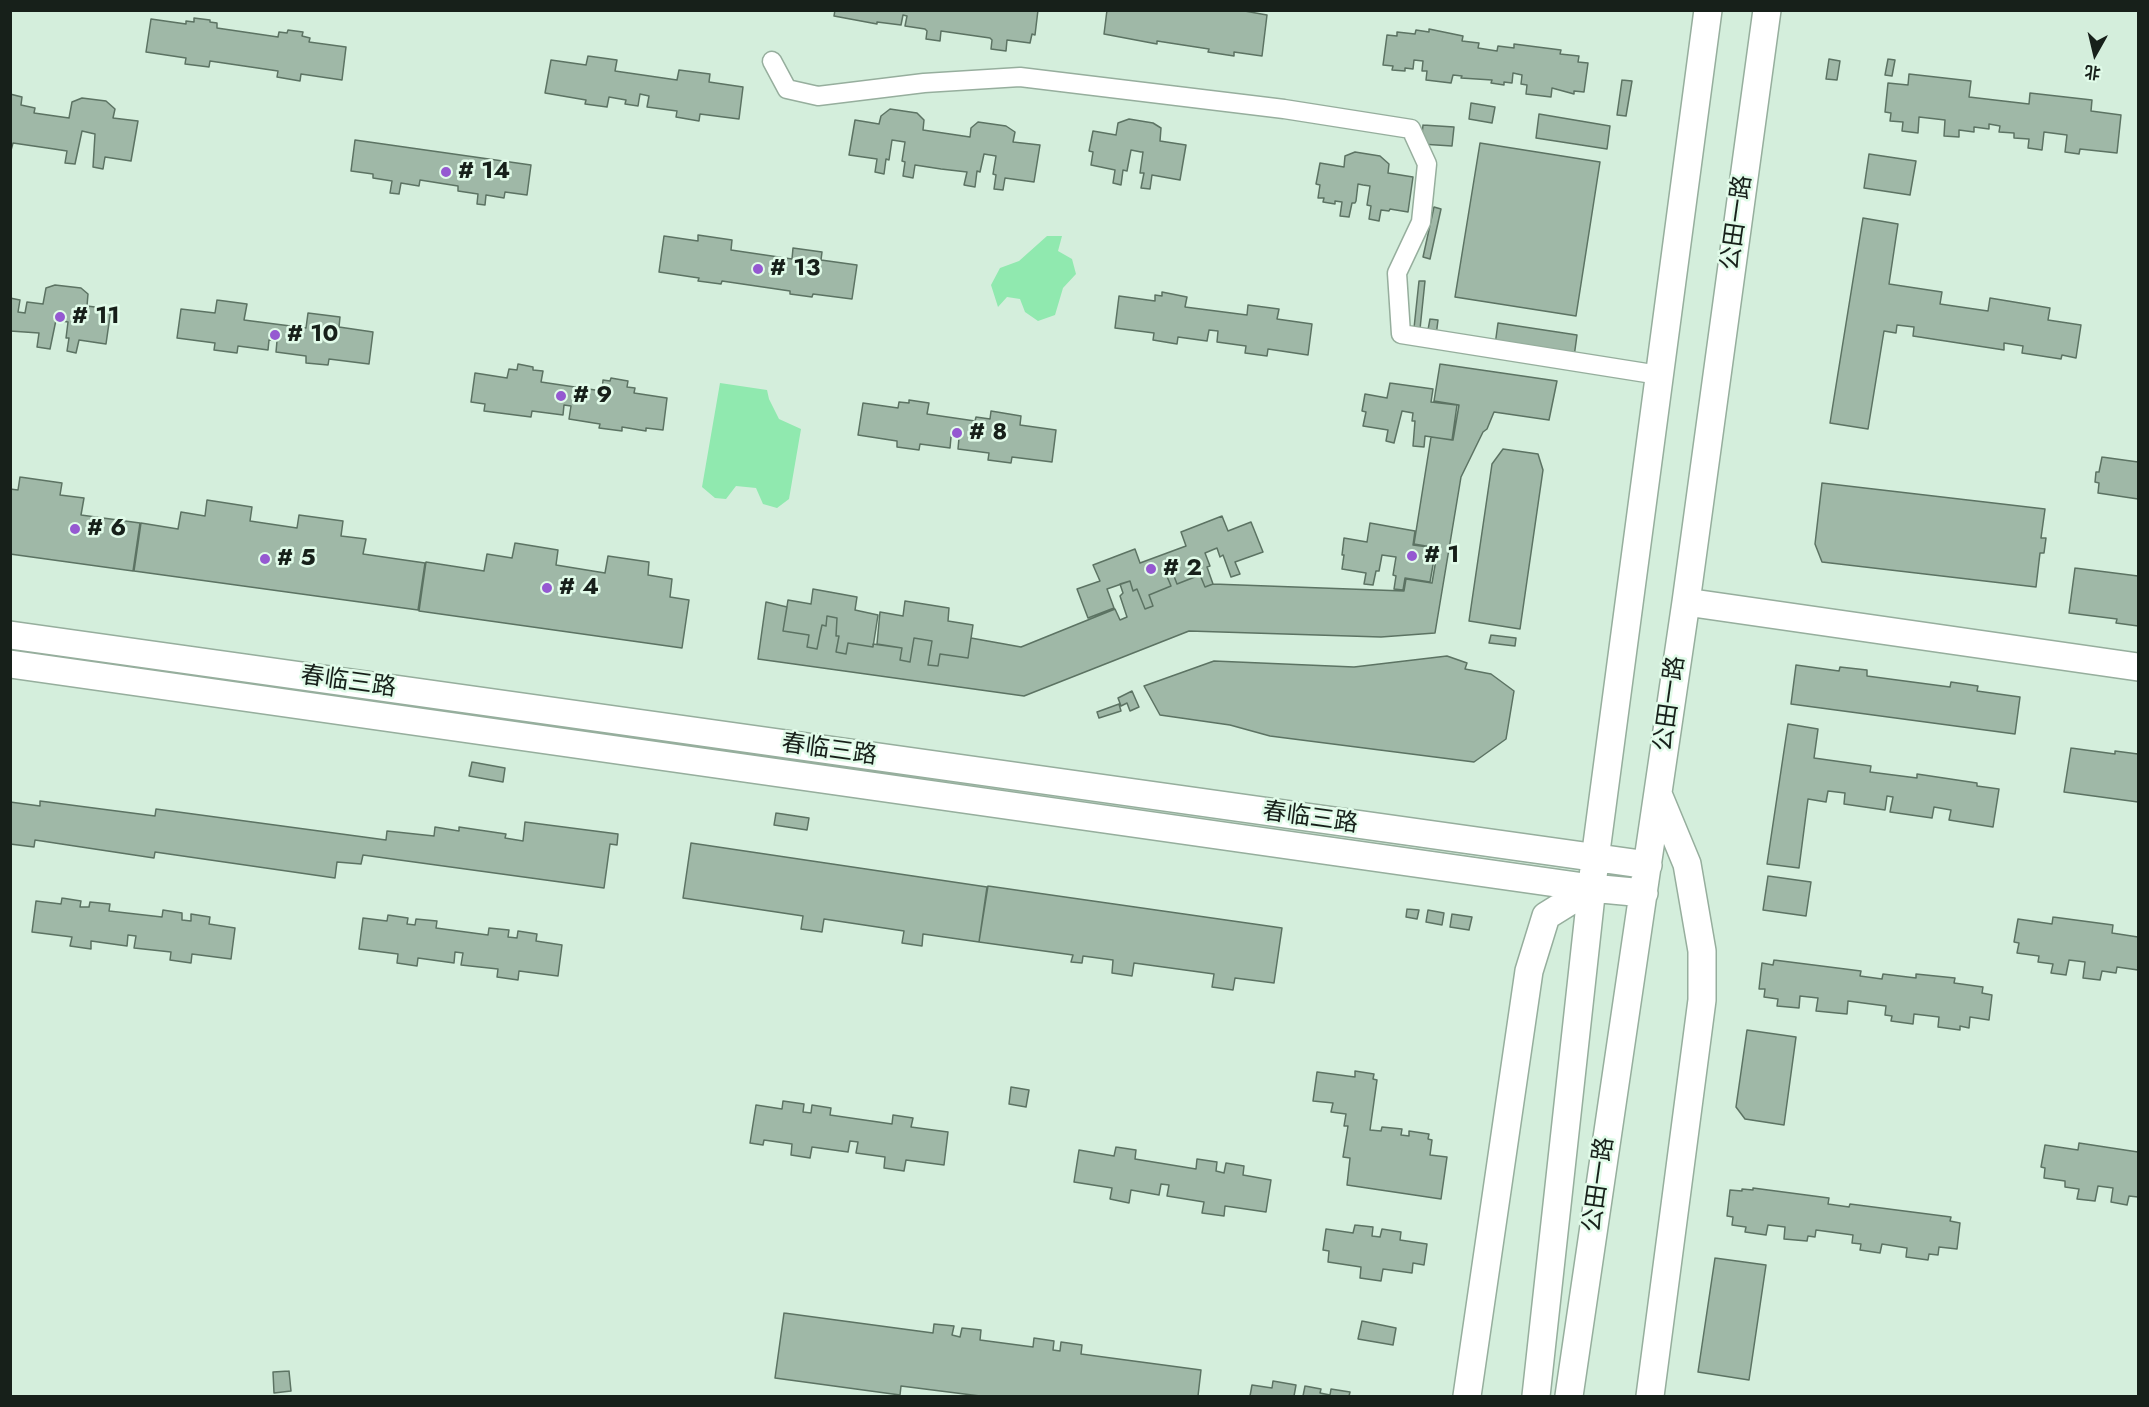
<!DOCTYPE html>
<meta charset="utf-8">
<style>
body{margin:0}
#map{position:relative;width:2149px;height:1407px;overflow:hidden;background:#d4eedc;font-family:Jost,"Noto Sans SC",sans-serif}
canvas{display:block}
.frame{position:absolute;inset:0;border:12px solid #17201a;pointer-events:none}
.north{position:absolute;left:2065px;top:24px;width:60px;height:60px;-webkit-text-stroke:4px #e1fbe9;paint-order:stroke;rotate:188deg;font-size:16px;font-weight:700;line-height:24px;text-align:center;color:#17201a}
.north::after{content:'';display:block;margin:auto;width:21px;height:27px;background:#17201a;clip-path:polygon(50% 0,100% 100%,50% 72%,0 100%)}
</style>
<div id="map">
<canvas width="2149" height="1407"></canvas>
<div class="frame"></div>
<div class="north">北</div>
</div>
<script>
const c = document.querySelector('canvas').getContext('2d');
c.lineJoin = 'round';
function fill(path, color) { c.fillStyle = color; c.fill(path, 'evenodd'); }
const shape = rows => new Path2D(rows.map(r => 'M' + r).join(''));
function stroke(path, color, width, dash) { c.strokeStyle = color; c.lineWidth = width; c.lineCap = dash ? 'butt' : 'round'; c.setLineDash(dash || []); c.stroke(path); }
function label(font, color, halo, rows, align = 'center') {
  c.font = font + ' Jost,"Noto Sans SC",sans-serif'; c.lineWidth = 5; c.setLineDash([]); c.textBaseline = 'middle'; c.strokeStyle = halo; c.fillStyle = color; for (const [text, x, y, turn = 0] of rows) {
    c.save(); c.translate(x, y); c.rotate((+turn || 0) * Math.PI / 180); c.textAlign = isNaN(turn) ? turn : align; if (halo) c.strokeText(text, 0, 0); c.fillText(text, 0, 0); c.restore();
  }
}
fill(shape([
 [1047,236,1062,236,1058,251,1072,259,1076,274,1063,288,1055,315,1038,321,1025,312,1020,299,1007,297,998,307,991,285,1000,268,1019,261],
 [720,383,767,390,769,399,779,419,801,429,789,499,777,508,763,504,756,488,736,486,726,499,715,498,702,487]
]), '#90e9af');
const building = shape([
 [835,10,1038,10,1035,35,1032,34,1030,43,1007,40,1006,51,991,49,992,40,990,38,941,31,940,41,926,39,927,31,925,29,905,26,907,16,903,15,901,25,877,22,877,24,834,16,835,10],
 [1107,10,1239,10,1267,15,1262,56,1234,52,1234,56,1208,52,1209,49,1157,41,1157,44,1104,34,1107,10],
 [194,18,210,20,210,22,217,23,217,28,278,37,279,32,287,33,288,30,303,32,302,36,310,38,309,42,346,47,342,80,301,74,300,81,277,77,278,71,210,61,209,67,185,64,186,58,146,52,151,19,186,24,186,21,194,22,194,18],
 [1429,29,1463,36,1462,41,1479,43,1478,48,1497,51,1498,46,1514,48,1514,44,1561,50,1560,54,1579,56,1578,62,1588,63,1584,92,1574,91,1574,94,1552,88,1551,97,1526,94,1527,85,1521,84,1522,75,1513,73,1512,83,1504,82,1504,85,1491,83,1492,80,1461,78,1462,76,1453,75,1451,83,1426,80,1427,71,1422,71,1423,61,1414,60,1413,69,1405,68,1405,71,1392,70,1393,66,1383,65,1387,35,1397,36,1397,32,1415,34,1416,30,1429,32,1429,29],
 [588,56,617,60,615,71,677,80,679,70,710,74,709,82,743,87,739,119,700,114,699,121,676,117,677,111,647,107,649,96,640,94,638,106,625,104,626,100,609,97,607,107,585,104,586,100,545,93,551,60,586,65,588,56],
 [1829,59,1840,61,1837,80,1826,79,1829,59],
 [1888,59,1895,60,1892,76,1885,75,1888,59],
 [1909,74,1971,81,1969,97,2029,104,2030,93,2092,100,2091,111,2121,115,2117,153,2080,149,2079,154,2065,152,2067,135,2044,132,2042,150,2028,148,2029,139,2014,138,2014,133,1999,132,2000,126,1989,124,1989,129,1974,127,1974,132,1959,130,1959,137,1944,136,1945,120,1919,117,1918,133,1902,131,1903,122,1890,121,1891,113,1885,112,1888,83,1908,85,1909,74],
 [1622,80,1632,81,1626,116,1617,115,1622,80],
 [10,94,22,97,21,105,35,108,34,113,69,118,72,102,82,98,106,101,115,109,113,118,138,121,131,161,105,157,103,169,93,167,95,134,82,131,75,164,65,163,67,151,54,149,13,143,10,154,10,94],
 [1471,103,1495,107,1492,123,1469,119,1471,103],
 [890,109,917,113,924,120,923,130,970,137,971,128,978,122,1006,126,1015,132,1013,142,1040,145,1034,182,1005,178,1003,190,994,189,996,175,993,174,996,156,984,154,980,172,977,171,975,187,964,185,967,172,941,169,915,165,913,178,903,176,905,162,902,161,905,142,892,140,889,160,886,159,884,174,875,172,877,159,849,155,855,120,879,124,881,116,890,109],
 [1539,114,1610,126,1607,149,1536,138,1539,114],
 [1129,119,1153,123,1161,128,1160,141,1186,145,1180,180,1152,175,1150,189,1141,188,1144,173,1140,173,1143,152,1141,152,1131,150,1127,171,1123,170,1121,185,1113,183,1115,170,1091,165,1093,152,1089,151,1093,131,1116,135,1118,123,1129,119],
 [1423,125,1454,127,1452,146,1421,144,1423,125],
 [355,140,531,165,527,195,505,192,504,198,486,195,485,205,477,204,478,194,458,191,458,186,420,180,419,186,401,183,399,194,390,193,392,181,373,178,373,174,351,171,355,140],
 [1480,143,1600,162,1576,316,1455,297,1480,143],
 [1355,152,1380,156,1389,164,1388,173,1413,177,1408,212,1390,209,1389,211,1381,210,1379,221,1369,219,1371,206,1367,205,1370,186,1363,185,1358,184,1356,201,1355,203,1352,203,1349,217,1340,216,1342,202,1335,201,1335,204,1323,202,1324,198,1318,198,1320,185,1316,184,1320,163,1344,167,1345,156,1355,152],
 [1869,154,1916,161,1910,195,1864,188,1869,154],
 [1434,207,1441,209,1430,259,1423,257,1434,207],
 [1863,218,1898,224,1889,284,1942,292,1940,304,1988,311,1990,298,2050,308,2048,320,2081,325,2076,358,2062,355,2061,359,2022,353,2023,346,2004,343,2004,350,1913,336,1914,327,1897,325,1896,333,1884,331,1868,429,1830,423,1863,218],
 [698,235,732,240,731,250,792,259,793,248,822,252,821,260,857,265,852,299,813,294,812,297,790,294,790,291,722,281,721,284,698,281,699,278,659,272,664,236,698,241,698,235],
 [1419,281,1425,281,1420,329,1414,328,1419,281],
 [55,285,81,288,88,294,87,306,111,309,106,344,79,340,76,353,67,351,69,338,66,338,68,322,56,320,50,349,37,347,39,333,10,331,10,298,20,300,18,312,25,313,27,302,43,304,46,288,55,285],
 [1162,292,1187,297,1185,307,1247,315,1248,305,1279,309,1277,319,1312,324,1308,355,1268,349,1267,356,1245,353,1246,346,1217,342,1218,331,1209,330,1207,341,1178,337,1177,344,1153,340,1154,333,1115,328,1119,296,1155,301,1155,295,1162,296,1162,292],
 [217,300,247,304,244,320,306,328,308,313,340,317,339,327,373,332,369,364,329,359,328,365,306,363,306,356,276,352,277,341,269,340,268,350,238,346,237,353,214,350,215,343,177,338,181,309,215,313,217,300],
 [1430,319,1438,320,1436,336,1427,335,1430,319],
 [1498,323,1577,335,1574,357,1495,345,1498,323],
 [518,364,533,367,533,370,543,371,541,382,602,391,603,380,610,381,611,378,628,381,627,387,635,388,634,393,667,398,663,430,646,428,646,431,622,427,622,431,599,428,600,424,569,419,571,406,564,405,563,415,532,411,531,417,484,411,485,404,471,402,475,373,507,378,509,369,517,370,518,364],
 [1440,364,1557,381,1549,420,1494,412,1487,429,1483,432,1461,477,1435,633,1381,637,1189,631,1024,696,758,659,766,602,787,607,783,631,809,635,807,647,817,649,820,634,822,625,826,626,827,616,837,618,836,636,839,636,836,652,846,654,848,643,873,647,873,644,902,648,900,660,910,662,914,638,932,641,928,665,938,666,940,654,968,658,971,638,1021,647,1115,609,1120,620,1127,617,1120,596,1123,593,1120,584,1130,581,1133,591,1137,589,1145,609,1153,606,1149,595,1171,586,1166,574,1172,571,1177,584,1200,575,1205,587,1213,584,1404,591,1406,579,1432,583,1438,548,1414,544,1431,437,1453,440,1459,405,1434,401,1440,364],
 [1390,383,1433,389,1431,402,1457,405,1452,440,1425,436,1424,447,1413,446,1415,421,1412,421,1413,413,1402,411,1394,443,1386,441,1388,430,1363,426,1366,412,1362,411,1365,394,1387,398,1390,383],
 [909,400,929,403,927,414,975,421,976,417,990,419,991,411,1021,416,1020,425,1056,430,1052,462,1012,457,1011,463,988,460,989,453,958,449,959,438,951,437,950,448,920,444,919,450,897,447,897,441,858,435,863,403,898,408,899,402,909,403,909,400],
 [1503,449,1538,454,1543,470,1520,629,1469,621,1492,464,1503,449],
 [2102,457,2138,462,2138,499,2098,493,2099,483,2095,482,2096,472,2099,472,2102,457],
 [20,477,62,483,60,495,84,498,81,515,140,523,133,571,10,554,10,489,18,490,20,477],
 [1822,483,2045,509,2041,538,2046,538,2044,553,2040,553,2036,587,1822,562,1815,544,1822,483],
 [207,500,252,507,250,521,297,528,299,515,343,521,341,536,366,539,363,554,425,563,418,610,134,571,141,523,178,529,181,512,205,516,207,500],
 [1222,516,1228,531,1251,522,1263,552,1235,562,1240,574,1231,577,1223,555,1220,557,1217,548,1205,553,1210,566,1207,567,1213,584,1205,587,1200,575,1177,584,1172,571,1166,574,1171,586,1149,595,1153,606,1145,609,1137,589,1133,591,1130,581,1107,589,1114,608,1088,618,1077,589,1100,581,1093,565,1135,549,1140,563,1186,546,1181,532,1222,516],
 [1370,523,1415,531,1413,545,1436,548,1430,582,1405,578,1403,590,1394,589,1396,576,1393,575,1396,557,1382,555,1379,571,1376,571,1373,585,1364,584,1366,573,1342,569,1344,555,1342,555,1344,538,1367,542,1370,523],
 [515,543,558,550,556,565,605,573,608,556,649,562,648,575,672,579,670,597,689,600,682,648,419,611,426,562,484,571,487,554,512,558,515,543],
 [2075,568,2138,576,2138,626,2116,623,2117,619,2069,613,2075,568],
 [813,589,857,597,855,610,878,615,873,647,848,643,846,654,836,652,839,636,836,636,837,618,827,616,826,626,822,625,820,634,817,649,807,647,809,635,783,631,788,600,811,604,813,589],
 [905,601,949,608,948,621,973,625,968,658,940,654,938,666,928,665,932,641,914,638,910,662,900,660,902,648,877,644,880,612,903,616,905,601],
 [1491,635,1516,638,1515,646,1489,643,1491,635],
 [1447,656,1467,663,1465,669,1491,674,1514,691,1506,739,1474,762,1270,736,1230,725,1160,715,1144,686,1214,661,1354,667,1447,656],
 [1796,665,1839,671,1840,667,1867,670,1867,676,1950,687,1951,682,1978,686,1977,691,2020,697,2015,734,1791,704,1796,665],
 [1132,691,1139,707,1130,711,1127,703,1121,706,1118,698,1132,691],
 [1119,704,1121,711,1099,718,1097,712,1119,704],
 [1788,724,1818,729,1814,758,1871,766,1870,772,1917,778,1917,774,1977,783,1977,786,1999,789,1993,827,1949,820,1951,810,1934,807,1932,818,1890,812,1893,797,1887,796,1885,810,1844,804,1845,793,1828,791,1826,802,1808,799,1799,868,1767,864,1788,724],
 [2071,748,2115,754,2115,751,2138,754,2138,802,2064,792,2071,748],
 [472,762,505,768,503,782,469,776,472,762],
 [40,801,155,816,156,809,386,840,387,831,434,836,435,827,459,831,459,827,506,834,505,838,523,841,525,822,618,834,617,845,610,844,604,888,363,855,361,864,337,862,335,878,155,852,154,858,35,840,34,847,10,844,10,802,40,806,40,801],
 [776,813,809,818,807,830,774,825,776,813],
 [691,843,987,887,979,942,923,934,922,946,902,943,904,931,824,919,822,932,801,929,803,916,683,898,691,843],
 [1768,876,1811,882,1806,916,1763,910,1768,876],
 [988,886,1282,928,1274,983,1235,978,1233,990,1212,987,1214,974,1134,963,1132,976,1112,973,1113,960,1083,956,1082,963,1071,962,1073,955,979,942,988,886],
 [62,898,81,901,80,907,89,907,90,902,110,904,109,911,162,917,163,910,182,913,182,920,191,921,191,914,210,917,209,924,235,928,231,959,192,954,191,963,170,960,171,952,134,948,136,936,128,935,127,946,91,941,91,949,70,946,72,937,32,932,36,901,61,904,62,898],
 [1407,909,1419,910,1417,919,1406,917,1407,909],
 [1428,910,1444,913,1442,925,1426,922,1428,910],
 [1452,914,1472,917,1469,930,1450,927,1452,914],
 [388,915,408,918,407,924,415,925,416,919,437,921,436,928,488,935,489,928,509,930,508,937,517,938,518,931,537,934,536,941,562,945,558,976,519,971,518,980,497,977,498,969,461,965,463,953,455,952,454,963,418,958,417,966,397,963,398,954,359,949,363,918,387,921,388,915],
 [2053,917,2113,925,2112,933,2138,937,2138,970,2117,967,2116,973,2102,971,2100,980,2083,978,2085,962,2069,960,2066,975,2051,973,2053,964,2038,962,2039,956,2017,953,2019,943,2014,942,2018,919,2052,924,2053,917],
 [1774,960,1861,971,1860,976,1882,979,1883,974,1916,978,1916,974,1955,978,1954,983,1983,987,1982,993,1992,995,1989,1020,1970,1017,1969,1028,1960,1026,1960,1030,1938,1027,1939,1017,1914,1014,1913,1024,1891,1021,1892,1016,1885,1015,1886,1006,1848,1001,1847,1014,1816,1011,1818,998,1800,996,1799,1008,1777,1006,1778,999,1764,997,1765,989,1759,989,1762,963,1773,965,1774,960],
 [1747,1030,1796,1037,1784,1125,1745,1119,1736,1107,1747,1030],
 [1355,1071,1374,1074,1373,1079,1377,1080,1370,1130,1381,1131,1382,1127,1402,1129,1401,1135,1409,1136,1409,1131,1429,1134,1428,1139,1432,1140,1430,1155,1447,1157,1441,1199,1347,1185,1350,1158,1343,1157,1348,1126,1344,1126,1346,1114,1331,1112,1333,1103,1313,1101,1317,1072,1355,1077,1355,1071],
 [1011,1087,1029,1090,1026,1107,1009,1104,1011,1087],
 [783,1101,804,1104,803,1112,811,1113,812,1105,831,1108,830,1115,892,1124,893,1115,913,1118,911,1127,948,1132,944,1165,906,1160,904,1171,884,1168,885,1157,856,1153,858,1142,850,1141,848,1152,812,1147,810,1158,791,1155,792,1144,764,1140,763,1145,750,1143,756,1105,782,1109,783,1101],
 [2079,1143,2138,1152,2138,1197,2129,1196,2127,1205,2111,1202,2113,1188,2098,1186,2095,1201,2077,1199,2079,1189,2065,1187,2065,1181,2044,1178,2045,1168,2041,1167,2045,1145,2078,1150,2079,1143],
 [1116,1147,1136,1150,1135,1159,1196,1169,1197,1159,1217,1162,1216,1171,1224,1173,1226,1163,1244,1166,1243,1175,1271,1180,1266,1212,1225,1206,1224,1216,1202,1213,1204,1202,1167,1196,1169,1185,1161,1184,1159,1195,1131,1190,1129,1203,1110,1199,1112,1188,1074,1182,1079,1150,1114,1156,1116,1147],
 [1753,1188,1829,1198,1828,1204,1849,1207,1850,1204,1951,1217,1950,1221,1960,1223,1957,1249,1939,1247,1938,1255,1929,1254,1928,1260,1906,1257,1907,1248,1882,1244,1880,1253,1860,1250,1861,1244,1852,1243,1853,1235,1816,1230,1815,1237,1808,1236,1807,1241,1784,1239,1785,1227,1768,1225,1766,1235,1745,1232,1746,1227,1732,1225,1733,1217,1727,1216,1730,1190,1742,1191,1742,1189,1753,1190,1753,1188],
 [1355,1225,1373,1227,1372,1236,1380,1237,1382,1229,1401,1232,1400,1240,1427,1244,1424,1265,1413,1263,1412,1273,1383,1269,1381,1281,1360,1278,1361,1267,1328,1262,1329,1251,1323,1250,1326,1229,1353,1233,1355,1225],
 [1715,1258,1766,1265,1749,1380,1698,1372,1715,1258],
 [784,1313,933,1333,934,1324,954,1326,952,1335,960,1337,962,1328,981,1330,980,1340,1033,1347,1034,1338,1054,1341,1053,1350,1060,1351,1061,1342,1082,1345,1081,1354,1201,1370,1198,1396,980,1396,901,1386,900,1395,775,1378,784,1313],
 [1362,1321,1396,1328,1393,1345,1358,1339,1362,1321],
 [289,1371,291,1391,274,1393,273,1372,289,1371],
 [1273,1381,1296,1385,1294,1396,1250,1396,1252,1385,1272,1388,1273,1381],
 [1305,1386,1321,1389,1320,1393,1330,1395,1331,1389,1350,1392,1349,1396,1303,1396,1305,1386]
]);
fill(building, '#9fb8a7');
stroke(building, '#5c7363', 1.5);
const street = shape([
 [772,61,787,89,818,96,924,83,1020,77,1284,109,1411,129,1427,164,1421,222,1397,273,1401,334,1659,375]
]);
const secondary = shape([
 [1686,602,2138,667],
 [10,635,1648,865],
 [10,664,1591,888,1644,893],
 [1467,1396,1529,971,1546,916,1591,888],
 [1536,1396,1595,859,1708,10],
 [1569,1396,1686,602,1767,10],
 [1650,1396,1702,1000,1702,951,1687,864,1658,794]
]);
stroke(street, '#96ae9d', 21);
stroke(secondary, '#96ae9d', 30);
stroke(street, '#fff', 18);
stroke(secondary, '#fff', 27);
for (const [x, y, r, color] of [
 [446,172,6,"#9559d1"],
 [758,269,6,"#9559d1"],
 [60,317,6,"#9559d1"],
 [275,335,6,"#9559d1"],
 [561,396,6,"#9559d1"],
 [957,433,6,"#9559d1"],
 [75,529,6,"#9559d1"],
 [1412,556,6,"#9559d1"],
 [265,559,6,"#9559d1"],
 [1151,569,6,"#9559d1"],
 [547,588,6,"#9559d1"]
]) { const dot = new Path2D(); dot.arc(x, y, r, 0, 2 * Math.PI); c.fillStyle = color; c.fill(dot); stroke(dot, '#e1fbe9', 2); }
label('bold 24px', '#17201a', '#e1fbe9', [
 ["# 14",458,172],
 ["# 13",770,269],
 ["# 11",72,317],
 ["# 10",287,335],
 ["# 9",573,396],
 ["# 8",969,433],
 ["# 6",87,529],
 ["# 1",1424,556],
 ["# 5",277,559],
 ["# 2",1163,569],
 ["# 4",559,588]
], 'left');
label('24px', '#17201a', '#e1fbe9', [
 ["公田一路",1738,223,-82],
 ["春临三路",348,683,8],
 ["公田一路",1671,704,-82],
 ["春临三路",829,751,8],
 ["春临三路",1310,819,8],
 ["公田一路",1600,1185,-82]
]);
</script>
